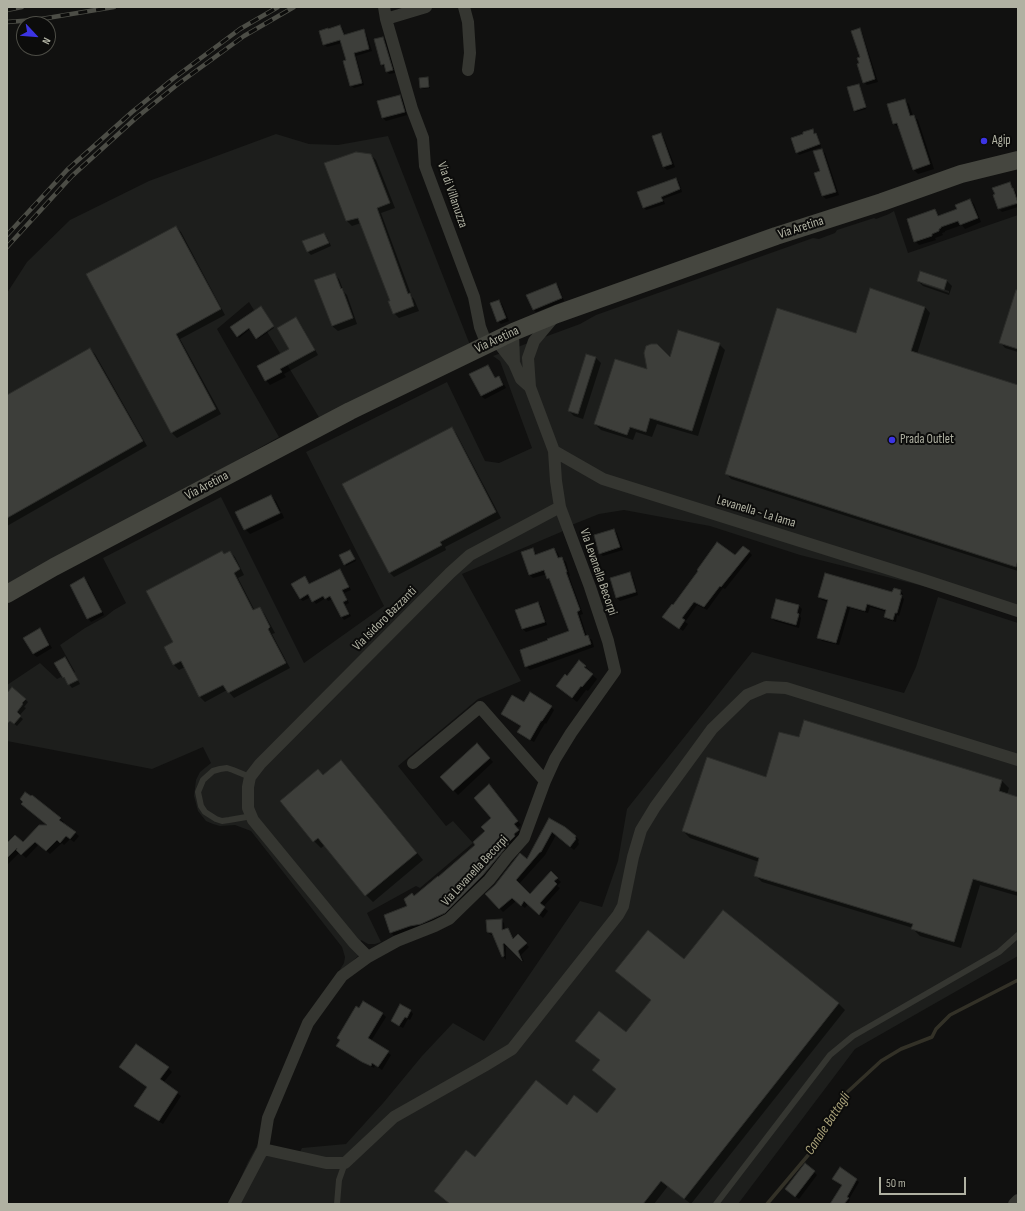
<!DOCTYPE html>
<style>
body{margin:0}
#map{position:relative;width:1025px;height:1211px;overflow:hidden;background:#111110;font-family:"Sofia Sans Condensed",sans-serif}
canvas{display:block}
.frame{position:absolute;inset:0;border:8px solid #b0b1a2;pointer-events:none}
.north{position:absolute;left:16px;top:16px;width:40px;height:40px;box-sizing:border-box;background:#0c0c0b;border:1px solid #4e4e47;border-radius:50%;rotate:116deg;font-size:11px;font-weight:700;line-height:16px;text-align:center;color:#b0b1a2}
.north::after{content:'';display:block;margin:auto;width:14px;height:18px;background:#3c34e4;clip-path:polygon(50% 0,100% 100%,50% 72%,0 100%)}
.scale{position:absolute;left:879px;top:1177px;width:87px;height:18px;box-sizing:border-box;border:2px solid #b0b1a2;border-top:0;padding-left:5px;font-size:12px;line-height:14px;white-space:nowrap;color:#b0b1a2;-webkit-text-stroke:3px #0c0c0b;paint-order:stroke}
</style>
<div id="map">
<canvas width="1025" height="1211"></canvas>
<div class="frame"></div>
<div class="north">N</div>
<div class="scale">50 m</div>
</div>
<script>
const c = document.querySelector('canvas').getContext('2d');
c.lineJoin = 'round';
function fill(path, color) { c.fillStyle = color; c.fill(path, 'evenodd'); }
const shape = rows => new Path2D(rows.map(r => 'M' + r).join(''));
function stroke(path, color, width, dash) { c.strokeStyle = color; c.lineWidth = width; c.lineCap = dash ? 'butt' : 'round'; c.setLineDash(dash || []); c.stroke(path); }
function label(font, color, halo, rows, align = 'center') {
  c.font = font + ' "Sofia Sans Condensed",sans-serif'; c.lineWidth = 4; c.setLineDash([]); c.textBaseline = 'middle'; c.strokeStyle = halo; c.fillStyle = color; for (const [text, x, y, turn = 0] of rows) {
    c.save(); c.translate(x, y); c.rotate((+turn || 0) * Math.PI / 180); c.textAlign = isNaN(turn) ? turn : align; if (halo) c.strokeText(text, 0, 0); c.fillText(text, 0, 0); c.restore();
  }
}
fill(shape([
 [276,134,309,144,338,145,388,136,470,345,320,419,249,302,217,329,279,437,7,589,7,293,27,262,70,220,149,181],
 [894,211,908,253,1018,215,1018,610,800,555,710,526,624,510,599,514,574,524,561,532,462,574,521,681,478,699,398,766,446,826,453,821,473,843,420,888,416,886,367,913,381,942,375,944,368,944,361,940,358,956,335,978,344,963,345,957,342,947,251,831,235,825,220,826,213,824,206,821,198,811,194,796,196,780,200,772,211,763,203,747,152,769,7,741,7,685,40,663,57,679,61,677,62,678,75,672,60,645,85,628,105,617,114,610,126,603,103,558,221,497,304,663,384,606,306,452,447,382,485,461,499,463,532,448,500,361,493,356,580,324,596,315,813,238,819,239,835,233,837,230,874,218,876,219,889,214],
 [938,597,1018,623,1018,956,855,1049,738,1204,229,1204,248,1162,259,1142,296,1160,302,1148,346,1144,384,1102,422,1056,453,1023,484,1041,580,901,602,907,618,861,627,809,752,652,904,693,916,667]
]), '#1d1e1c');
fill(shape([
 [340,26,343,29,345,36,363,30,366,33,372,51,356,56,364,85,354,88,351,85,347,61,342,43,327,47,324,44,329,30],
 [859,29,862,32,878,82,867,85,864,82,860,63,861,57],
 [383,38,386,40,395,73,389,74,382,64],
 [428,78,429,79,430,88,422,89,420,88],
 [860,87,866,109,856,112,855,111],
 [400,96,403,99,407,115,386,121,383,118,378,102],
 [904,100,909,104,913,116,918,120,934,169,918,174,914,170,899,128,894,124,888,105],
 [812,130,818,137,821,147,799,155,797,152],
 [661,134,664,138,675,167,667,170,664,167,653,137],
 [821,150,825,153,839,195,826,199,823,196,821,172],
 [371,155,376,160,395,208,381,213,412,297,414,299,419,311,399,318,394,313,391,301,361,223,352,226,347,221,326,163],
 [676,179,679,182,682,192,663,199,665,204,646,210,644,207],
 [1009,183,1016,192,1018,201,999,208,999,209,994,196],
 [970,200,974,204,981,222,965,229,962,225,945,231,945,232,942,233,943,235,935,238,936,240,919,245,915,241,935,211,940,216,958,210],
 [1018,204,1018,207,1002,212,1000,210],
 [176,227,181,232,225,315,180,339,221,414,177,438,172,433,87,275],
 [324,234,327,237,331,246,311,255,307,251],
 [334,274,339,279,344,292,347,295,357,324,338,331,332,326],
 [918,281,947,281,952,286,949,295,923,286],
 [922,282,949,291,949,293,922,284],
 [556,284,559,287,564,301,536,312,533,309],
 [1018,287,1018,352,1005,348,1000,342],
 [499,301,502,304,509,321,501,324,498,321],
 [925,307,930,313,917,354,1018,386,1018,571,731,479,726,473,857,334],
 [262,309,274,328,258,339,250,329,239,338,231,327],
 [296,319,300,323,318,355,284,374,286,377,270,385,266,380,290,350],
 [719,344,725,350,698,436,657,424,652,437,636,432,633,440,601,430,595,424,648,370,670,358],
 [90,349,95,354,147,446,7,526,7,396],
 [587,355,596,358,601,363,583,419,574,416,569,411],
 [488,366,491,369,496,379,499,377,502,381,506,388,485,399,481,396,471,375],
 [451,428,456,433,501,518,445,547,446,550,394,577,389,572],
 [271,496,276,501,281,511,245,528,245,530,237,512],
 [282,513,284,518,250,534,246,530],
 [614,530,617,533,623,550,603,556,600,553],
 [532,549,537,555,554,549,558,553,560,559,562,558,566,562,570,576,569,576,583,614,580,615,587,637,592,640,594,647,530,670,526,666,570,632,551,581,548,578,547,574,533,578,530,575],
 [350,551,356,561,346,566,345,564],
 [230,552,235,557,244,575,238,578,255,611,259,608,264,613,275,633,272,634,290,668,234,698,227,690,205,702,200,697,185,667,179,670,174,665,165,647,174,643,224,555],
 [749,552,752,555,725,589,723,588,707,610,697,605,685,622,688,624,683,631,664,617,674,607,736,557],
 [340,570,342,573,351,590,344,593,349,603,345,605,351,616,344,620,342,617,333,599,328,601,326,598,316,604,311,597,303,601,300,599,305,578,310,585],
 [629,573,633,577,638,595,620,601,617,598],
 [84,579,88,582,104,615,91,622,88,618],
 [900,591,903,594,902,597,904,599,899,616,897,615,896,622,888,620,885,617,887,612,870,607,868,613,850,608,839,645,822,641,819,638,828,602,822,600,819,597,893,594],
 [538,603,541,606,547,625,526,632,523,629,517,610],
 [799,606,802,609,800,616,801,618,799,628,775,621,772,618],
 [39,629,43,633,52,648,37,657,33,654,24,638],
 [65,659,68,662,80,684,72,688,64,678,56,664],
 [585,666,590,671,589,672,597,679,588,691,586,690,577,702,562,690,567,677],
 [7,694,25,699,28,702,24,707,26,708,19,716,23,719,17,726,7,718],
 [524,703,551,707,554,710,546,724,545,723,534,742,522,736,519,732,522,727,505,717,502,714],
 [804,721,1002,781,1009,788,1007,795,1018,798,1018,896,980,885,961,948,920,936,913,929,913,928,762,882,755,875,759,862,690,838,683,831,766,779,799,739],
 [481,749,493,762,458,795,441,777],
 [341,761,348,768,423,860,373,902,366,895,325,845,321,848,314,841,281,801,323,776],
 [492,789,521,825,517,828,522,834,518,840,448,916,394,936,391,932,415,897,476,845,486,831,492,818],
 [32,797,60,819,64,822,63,823,79,836,74,842,70,839,64,845,62,843,50,854,39,844,26,858,20,852,7,865,7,840,9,842,23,844,49,825],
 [549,820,564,828,576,837,579,840,578,842,579,844,574,850,556,835,545,855,519,884,530,895,551,873,561,882,557,886,560,888,543,907,548,911,543,918,528,904,525,908,516,901,503,912,486,894,527,860],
 [723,912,839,1004,845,1010,691,1204,668,1186,654,1204,450,1204,475,1159,567,1106,597,1114,617,1089,601,1061,583,1047,626,1034,652,1001,616,971,684,961],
 [501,920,504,923,505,931,508,929,511,933,514,939,518,936,529,947,521,955,524,962,508,946,506,947,506,960,503,956,495,935,491,935,488,932],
 [410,1010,413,1014,410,1020,408,1019,403,1028,395,1024,392,1021],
 [382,1013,386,1017,371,1041,391,1055,382,1070,375,1065,374,1068,366,1064,340,1049,337,1046],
 [120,1067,168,1068,172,1072,163,1083,181,1096,163,1124,139,1109,135,1106,147,1087],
 [840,1169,859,1182,849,1199,850,1200,848,1204,831,1204,843,1186],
 [814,1172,817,1175,799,1199,790,1192]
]), '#0007');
stroke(shape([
 [767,1204,815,1147,835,1108,843,1096,881,1061,901,1049,932,1037,936,1029,950,1015,1018,980]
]), '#333127', 3.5);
const building = shape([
 [340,25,344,35,364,29,369,49,354,53,362,83,350,86,343,61,346,60,340,40,323,45,319,31,328,28,328,29,340,25],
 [860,28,875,79,863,83,857,64,859,63,857,58,860,57,851,31,860,28],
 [383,37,393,70,386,72,384,64,381,65,374,39,383,37],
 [428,77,429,87,420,88,419,78,428,77],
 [859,84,866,107,854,111,847,87,859,84],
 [400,95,405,112,382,118,377,101,400,95],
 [905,99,910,116,914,115,930,164,913,170,897,123,893,124,887,104,905,99],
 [813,129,814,134,816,133,820,144,796,153,791,138,803,134,803,132,813,129],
 [661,133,672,164,663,167,652,136,661,133],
 [822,149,836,192,822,196,814,173,820,171,813,151,822,149],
 [356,152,371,154,390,203,377,208,408,294,410,293,414,306,393,314,388,301,390,301,358,218,346,221,324,163,356,152],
 [676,178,680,189,661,197,663,201,643,208,637,192,676,178],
 [1010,182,1012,188,1013,188,1018,203,998,209,993,195,995,194,992,188,1010,182],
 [970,199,978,218,960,225,958,221,941,227,941,228,939,229,939,231,932,234,932,236,914,242,907,219,935,209,938,216,957,209,955,205,970,199],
 [176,226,221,309,176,334,216,409,171,433,86,274,176,226],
 [324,233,329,243,307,252,302,241,324,233],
 [920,271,947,280,944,290,917,281,920,271],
 [335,273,341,289,342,288,353,318,332,326,314,280,335,273],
 [556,283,562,298,533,310,526,295,556,283],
 [870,288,925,307,911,351,1018,385,1018,560,1016,567,725,474,777,308,856,333,870,288],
 [1016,290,1018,290,1018,349,999,343,1016,290],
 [499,300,506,318,497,322,490,303,499,300],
 [261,306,274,326,256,339,249,328,237,337,230,327,261,306],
 [296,317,315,350,280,369,282,372,265,381,257,366,289,349,277,328,296,317],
 [678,330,720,343,692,431,650,418,646,432,630,427,627,435,594,424,615,359,647,369,644,353,646,346,651,344,657,344,670,357,678,330],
 [90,348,143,441,7,518,7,395,90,348],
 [586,354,596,357,578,414,568,411,586,354],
 [488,365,495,378,499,376,503,385,481,396,469,374,488,365],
 [452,427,496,512,440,542,442,545,389,573,342,484,452,427],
 [271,495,280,513,244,530,235,512,271,495],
 [614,529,620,547,599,554,594,535,614,529],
 [717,542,735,555,743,546,750,551,721,587,720,586,704,607,694,602,682,618,685,620,679,629,662,617,672,604,673,605,698,571,697,570,717,542],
 [533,548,535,555,554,548,558,558,562,557,567,572,566,572,580,610,577,612,585,636,588,635,591,644,525,667,520,650,548,640,547,639,569,631,549,578,547,579,544,570,529,575,521,552,533,548],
 [350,550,355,559,344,565,339,555,350,550],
 [222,551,224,554,230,551,240,569,234,573,253,610,260,607,270,627,268,629,286,663,228,693,223,685,199,697,181,661,173,665,164,647,173,642,146,591,222,551],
 [340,569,349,587,342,590,347,600,343,602,349,614,341,617,330,596,325,599,323,596,312,602,308,594,300,599,291,584,305,576,309,584,340,569],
 [630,572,636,592,616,598,610,578,630,572],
 [825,573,892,592,894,588,901,590,900,595,902,595,897,613,895,613,893,620,884,617,886,610,867,604,865,611,847,606,836,643,817,638,828,600,818,597,825,573],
 [84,577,102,612,87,619,70,585,84,577],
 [776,599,799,605,797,613,799,614,796,625,771,618,776,599],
 [538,602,545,622,522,629,515,610,538,602],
 [40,628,49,645,33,654,23,638,40,628],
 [65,657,78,680,68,685,64,677,63,678,54,663,65,657],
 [579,660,586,666,584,667,593,674,582,687,581,686,572,698,556,686,565,674,567,676,579,660],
 [12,687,26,699,22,703,23,704,17,712,21,716,14,724,10,721,7,724,7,693,12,687],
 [530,692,552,706,542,721,541,721,530,740,517,732,521,726,501,714,512,695,524,702,530,692],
 [804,720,1002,780,999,791,1018,797,1018,892,973,879,954,942,911,929,913,924,754,876,759,858,682,831,707,757,766,777,779,732,799,737,804,720],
 [477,743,490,758,453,791,440,777,477,743],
 [341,760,417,853,365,896,318,838,313,842,280,801,318,769,323,775,341,760],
 [489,784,518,821,514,824,519,830,514,834,515,836,508,843,509,844,483,875,445,913,421,924,410,926,390,933,384,915,407,906,404,899,412,893,414,896,438,876,438,877,475,845,473,842,485,831,481,827,491,818,474,798,489,784],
 [25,792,31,796,32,795,61,818,59,820,76,832,70,839,66,836,60,843,57,840,46,851,35,842,21,855,16,850,17,848,7,858,7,843,15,835,23,842,39,825,47,825,21,804,23,802,20,799,25,792],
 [549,818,565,827,576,836,575,838,576,839,570,847,552,832,541,852,540,852,516,880,530,894,551,871,558,878,554,881,557,884,540,903,545,907,539,915,524,901,521,906,512,898,499,909,485,894,495,885,520,853,527,859,549,818],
 [723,910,839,1003,684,1199,661,1181,643,1204,450,1204,434,1191,466,1150,475,1157,536,1080,567,1105,574,1095,597,1113,616,1089,592,1070,600,1060,575,1041,599,1011,626,1032,651,1000,615,971,648,930,684,959,723,910],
 [502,919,502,930,508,928,513,939,518,934,527,943,518,951,522,961,504,943,503,944,504,956,502,957,492,933,487,932,486,920,502,919],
 [363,1001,383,1013,368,1038,389,1051,378,1067,372,1063,371,1066,362,1062,336,1046,340,1040,337,1038,356,1006,359,1008,363,1001],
 [400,1004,411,1010,407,1018,405,1017,399,1026,391,1021,400,1004],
 [136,1044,169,1067,160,1079,178,1092,159,1121,134,1106,147,1087,119,1067,136,1044],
 [805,1163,815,1171,795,1197,785,1189,805,1163],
 [840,1167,857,1179,847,1197,849,1198,844,1204,830,1204,842,1185,832,1179,840,1167]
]);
fill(building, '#3d3e3a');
stroke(building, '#2c2d2a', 1);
stroke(shape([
 [250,777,233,770,227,768,220,769,213,771,203,780,198,792,201,806,205,812,216,819,222,821,229,820,252,816],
 [337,1204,339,1180,345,1163],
 [716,1204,830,1055,853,1036,999,952,1018,935]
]), '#353631', 6);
stroke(shape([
 [384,7,386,19,412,109,423,138,425,166,474,297,480,327,487,345],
 [464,7,468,22,470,53,468,70],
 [386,19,426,7],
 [555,316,534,341,528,358,530,387,554,451,603,479,921,579,1018,611],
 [513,332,514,363],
 [497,341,514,363,521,379,530,387],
 [413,763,480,707,545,781],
 [368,957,354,943,253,820,248,808,248,787,250,777,260,764,450,573,470,555,560,507],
 [263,1149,326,1163,345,1163,394,1117,484,1066,512,1049,618,915,623,906,633,857,641,830,655,807,712,729,747,695,766,687,786,688,1018,760],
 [234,1204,263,1149,268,1118,308,1023,342,976,368,957,397,941,435,926,449,919,489,880,507,857,524,838,545,781,555,759,571,733,615,671,608,641,590,587,560,507,556,481,554,451],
 [1014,1204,1018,1200]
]), '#353631', 12);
stroke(shape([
 [7,594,54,567,350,411,513,332,557,314,776,236,882,202,961,174,1018,160]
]), '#45463f', 18);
const rail = shape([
 [7,10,22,7],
 [7,22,35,20,114,7],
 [7,235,67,170,132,112,174,78,240,29,278,7],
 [7,247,72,176,136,118,178,84,244,36,294,7]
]);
stroke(rail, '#4c4d46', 4.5);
stroke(rail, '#0c0c0b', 3, [9]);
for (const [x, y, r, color] of [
 [984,141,4,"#3c34e4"],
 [892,440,4,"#3c34e4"]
]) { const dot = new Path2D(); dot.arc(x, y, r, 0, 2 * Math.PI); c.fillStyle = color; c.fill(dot); stroke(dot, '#0c0c0b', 1.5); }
label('13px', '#b0b1a2', '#0c0c0b', [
 ["Agip",992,141],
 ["Prada Outlet",900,440]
], 'left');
label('13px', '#b0b1a2', '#0c0c0b', [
 ["Via di Villanuzza",452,195,71],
 ["Via Aretina",801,228,-18],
 ["Via Aretina",497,340,-25],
 ["Via Aretina",207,486,-28],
 ["Levanella - La lama",756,512,17],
 ["Via Levanella Becorpi",598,572,71],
 ["Via Isidoro Bazzanti",385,619,-45],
 ["Via Levanella Becorpi",475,871,-47]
]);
label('italic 14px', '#aba37a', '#0c0c0b', [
 ["Canale Battagli",828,1124,-57]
]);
</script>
